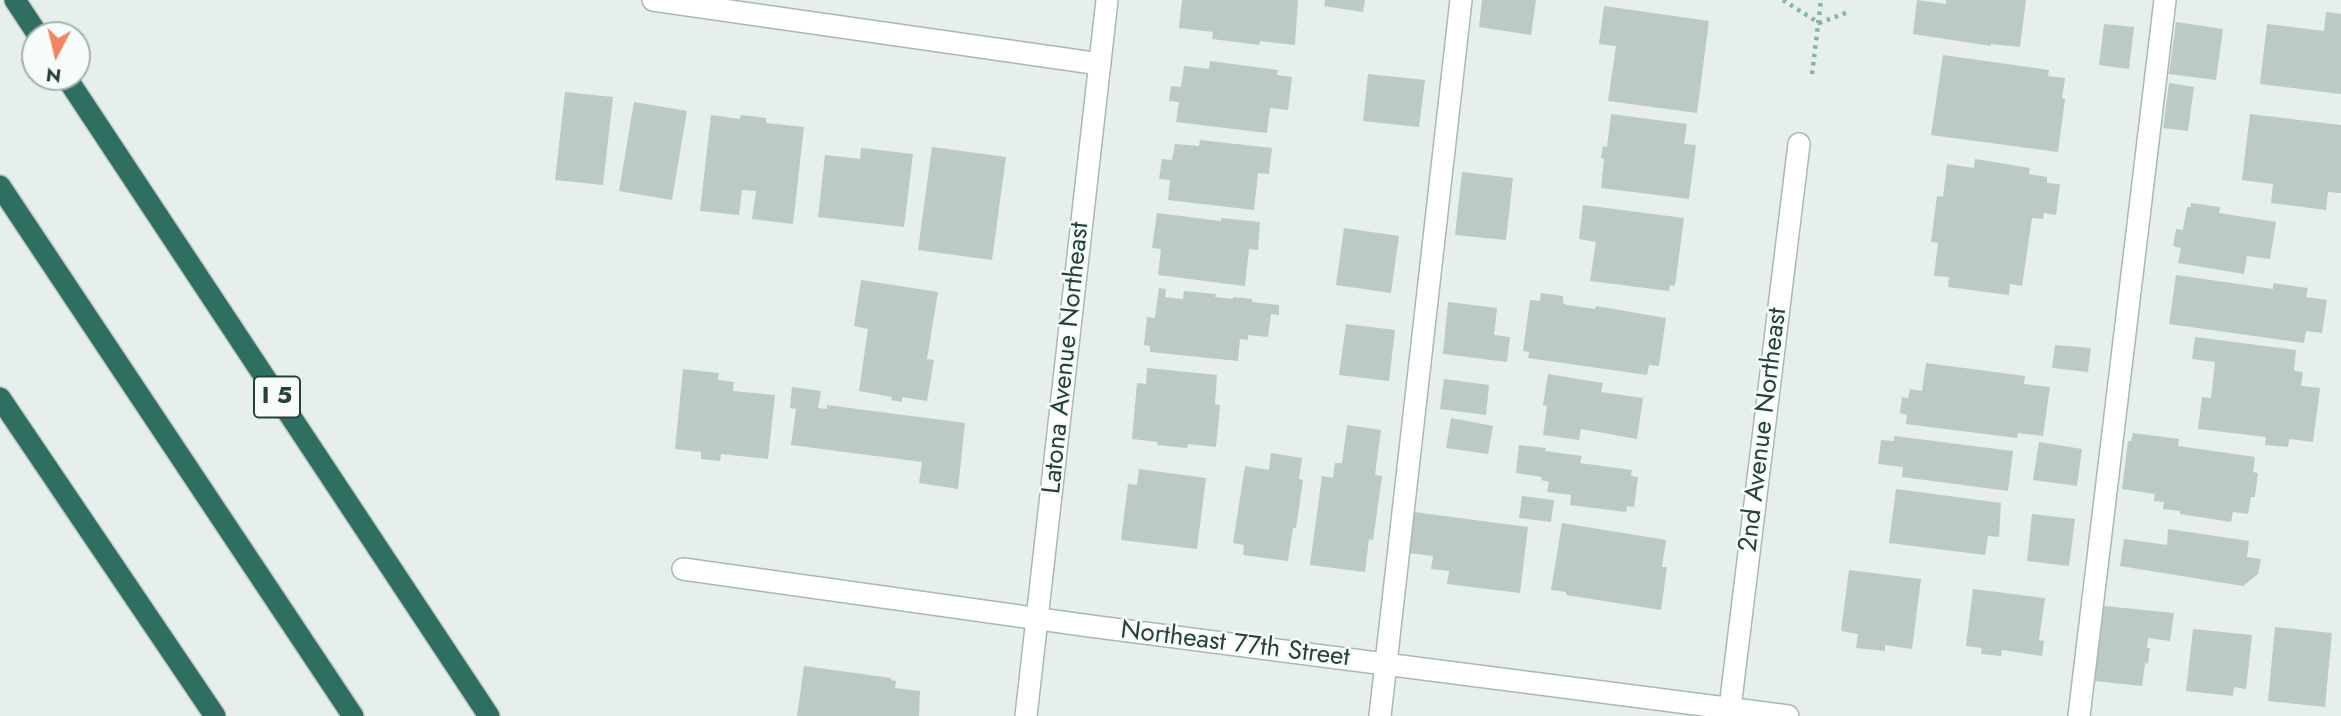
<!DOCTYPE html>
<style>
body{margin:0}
#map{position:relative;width:2341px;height:716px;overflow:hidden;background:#e6efeb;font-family:Jost,sans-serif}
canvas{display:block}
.north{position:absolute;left:21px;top:21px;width:70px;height:70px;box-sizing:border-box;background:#f7fbf9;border:2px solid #a3b1ad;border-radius:50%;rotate:187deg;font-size:19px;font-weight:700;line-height:28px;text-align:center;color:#24423a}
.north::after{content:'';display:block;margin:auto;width:24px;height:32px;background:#f4845f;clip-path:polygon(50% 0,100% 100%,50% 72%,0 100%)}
</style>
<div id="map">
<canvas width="2341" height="716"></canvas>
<div class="north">N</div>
</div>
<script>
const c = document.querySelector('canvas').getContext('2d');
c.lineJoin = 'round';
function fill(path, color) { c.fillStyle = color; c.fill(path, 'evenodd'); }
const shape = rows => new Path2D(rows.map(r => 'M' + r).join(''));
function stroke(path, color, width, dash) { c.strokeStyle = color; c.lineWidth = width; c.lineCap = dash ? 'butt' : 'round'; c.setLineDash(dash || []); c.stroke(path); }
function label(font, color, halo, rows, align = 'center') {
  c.font = font + ' Jost,sans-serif'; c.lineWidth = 5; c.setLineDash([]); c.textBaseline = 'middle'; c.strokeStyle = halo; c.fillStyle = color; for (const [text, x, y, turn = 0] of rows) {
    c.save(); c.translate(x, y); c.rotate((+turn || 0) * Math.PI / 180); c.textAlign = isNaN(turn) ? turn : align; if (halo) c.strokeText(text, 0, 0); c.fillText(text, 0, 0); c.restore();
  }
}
fill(shape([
 [1182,0,1298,0,1295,45,1260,41,1259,45,1212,39,1213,32,1179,28],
 [1325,0,1365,0,1363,12,1324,6],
 [1482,0,1536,0,1531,35,1479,27],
 [1917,0,1946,4,1946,0,2026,0,2020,47,1991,44,1991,46,1913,34],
 [1604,6,1709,21,1697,113,1608,101,1616,46,1599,44],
 [2326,12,2341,14,2341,94,2260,84,2267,24,2324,31],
 [2176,22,2223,29,2216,80,2169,74],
 [2104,24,2134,27,2129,69,2099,65],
 [1943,55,2049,70,2048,76,2065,78,2062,98,2065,99,2058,152,1931,135],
 [1210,61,1278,70,1277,75,1292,77,1288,110,1270,108,1267,133,1176,122,1179,102,1169,101,1171,86,1181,87,1184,66,1209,69],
 [1368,74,1425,80,1419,127,1363,121],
 [2169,83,2194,87,2188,131,2163,128],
 [565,92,613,97,603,185,555,180],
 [634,102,687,111,672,200,619,191],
 [1611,114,1687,124,1684,144,1696,145,1689,199,1601,188,1604,159,1601,158,1603,146,1607,147],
 [2250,114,2341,125,2341,193,2328,192,2326,210,2271,203,2273,184,2242,180],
 [711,115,740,119,741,115,766,118,766,123,804,127,793,224,752,219,756,191,742,190,739,215,700,211],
 [1200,140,1272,148,1269,174,1258,173,1254,210,1168,200,1170,180,1159,179,1162,159,1172,160,1175,144,1199,146],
 [932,147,1006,157,992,260,918,250],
 [861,148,913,154,904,227,818,217,825,155,860,159],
 [1975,159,2030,168,2029,174,2047,177,2047,183,2060,184,2056,215,2044,213,2043,219,2032,218,2022,286,2010,284,2009,295,1948,287,1949,277,1934,276,1938,243,1931,242,1937,196,1943,197,1947,164,1974,168],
 [1462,172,1513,178,1506,240,1455,235],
 [2191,203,2220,207,2219,213,2276,222,2270,259,2247,256,2244,274,2178,263,2181,248,2173,246,2176,229,2183,230,2187,207,2191,207],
 [1583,205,1684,218,1675,286,1670,285,1669,291,1590,281,1596,242,1579,239],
 [1157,213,1221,221,1221,218,1260,222,1258,250,1249,249,1245,286,1158,275,1161,249,1152,248],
 [1344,228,1399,236,1391,293,1336,285],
 [2176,275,2273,289,2273,283,2308,288,2306,297,2327,300,2322,333,2306,331,2304,343,2169,324],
 [861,280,938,292,927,359,934,360,927,401,902,397,902,402,891,400,892,397,859,391,868,329,854,326],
 [1159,288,1166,289,1165,297,1183,299,1184,291,1216,294,1215,297,1233,299,1233,297,1252,299,1252,302,1279,305,1279,315,1271,314,1268,337,1248,335,1248,340,1240,339,1238,361,1150,352,1150,346,1144,345,1147,317,1155,318],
 [1541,293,1563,296,1563,303,1567,305,1595,309,1596,306,1666,318,1659,366,1649,365,1647,375,1528,358,1529,352,1523,351,1530,300,1540,301],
 [1448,302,1497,308,1494,335,1510,337,1507,362,1443,354],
 [1346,324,1395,330,1389,381,1339,375],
 [2195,337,2296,350,2294,371,2303,372,2301,386,2320,388,2313,442,2289,439,2288,447,2265,445,2266,437,2198,429,2202,397,2211,398,2215,362,2192,359],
 [2055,345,2091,348,2088,372,2052,368],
 [1926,363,2025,376,2024,384,2050,387,2043,436,2018,433,2017,438,1906,424,1907,415,1900,413,1902,397,1908,398,1910,389,1922,391],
 [1147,368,1217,375,1215,404,1220,405,1216,447,1188,444,1187,448,1157,445,1158,442,1132,439,1137,383,1146,384],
 [683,369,719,373,718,380,734,382,733,391,775,395,768,459,721,454,720,461,701,459,701,452,675,449],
 [1548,374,1603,383,1601,392,1643,398,1637,439,1581,429,1579,440,1543,435,1547,406,1543,405],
 [1444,379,1489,385,1486,415,1440,409],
 [792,387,821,391,818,408,827,409,827,405,965,423,958,489,919,483,922,462,791,445,796,409,790,408],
 [1451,418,1493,426,1488,454,1446,448],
 [1347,425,1381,430,1375,475,1382,476,1373,540,1369,539,1365,572,1310,565,1322,476,1333,478,1335,463,1342,463],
 [2133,433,2179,439,2178,446,2255,457,2253,472,2258,473,2255,497,2251,497,2248,514,2233,512,2231,522,2180,514,2180,511,2163,509,2164,502,2154,501,2155,494,2122,489,2128,441,2131,441],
 [1894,436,2013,451,2008,491,1902,477,1903,467,1878,464,1881,440,1894,441],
 [2039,442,2082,449,2077,486,2033,480],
 [1519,445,1546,448,1545,451,1582,456,1580,463,1632,470,1631,476,1638,477,1634,507,1627,506,1626,512,1570,505,1571,495,1547,492,1549,482,1541,480,1542,477,1516,473],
 [1271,453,1302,458,1299,479,1303,480,1296,528,1293,528,1288,561,1243,555,1244,545,1233,543,1245,466,1269,470],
 [1139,469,1206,478,1197,549,1121,540,1128,484,1137,485],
 [1896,489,2001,503,1999,537,1988,536,1985,555,1889,543],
 [1522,496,1554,500,1551,522,1519,518],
 [1414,512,1528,527,1520,593,1447,584,1449,571,1431,569,1433,556,1408,553],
 [2032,514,2075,519,2069,566,2027,561],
 [1562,523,1666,540,1662,567,1667,567,1661,610,1566,595,1566,592,1551,590],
 [2168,529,2249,541,2247,557,2261,559,2258,574,2243,586,2120,566,2124,539,2167,545],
 [1849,570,1921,579,1912,649,1885,645,1885,651,1856,648,1858,634,1841,631],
 [1973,589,2045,598,2039,640,2044,641,2042,656,2002,650,2001,656,1981,654,1982,648,1966,646],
 [2104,606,2174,613,2170,641,2148,638,2147,648,2150,648,2148,664,2145,663,2142,686,2095,681],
 [2275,627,2332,633,2325,707,2268,701],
 [2193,629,2252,635,2246,689,2234,687,2233,696,2186,691],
 [804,666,891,678,891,680,896,681,895,688,920,691,919,716,797,716]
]), '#bbcac4');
const service = shape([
 [1380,716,1461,0],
 [2079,716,2165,0]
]);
const minor = shape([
 [653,0,1100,64],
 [683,569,1090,626,1788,716],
 [1026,716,1107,0],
 [1729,716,1799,144]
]);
const motorway = shape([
 [15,0,38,35],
 [66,77,489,716],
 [0,186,353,716],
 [0,398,215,716]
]);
stroke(service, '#a8b8b2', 24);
stroke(minor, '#a8b8b2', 24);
stroke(motorway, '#c2cac8', 24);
stroke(shape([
 [1783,0,1819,23,1848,12],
 [1812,74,1821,0]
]), '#86b3a5', 4.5, [3.5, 5]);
stroke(service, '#fff', 21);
stroke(minor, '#fff', 21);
stroke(motorway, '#2f6f62', 21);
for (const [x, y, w] of [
 [277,397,46]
]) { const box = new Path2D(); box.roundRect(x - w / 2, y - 20.5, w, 41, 5); c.fillStyle = '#f7fbf9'; c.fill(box); stroke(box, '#24423a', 2); }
label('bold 24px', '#24423a', null, [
 ["I 5",277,397]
]);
label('26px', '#24423a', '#f7fbf9', [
 ["Latona Avenue Northeast",1067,358,-84],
 ["2nd Avenue Northeast",1764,430,-83],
 ["Northeast 77th Street",1235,645,7]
]);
</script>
